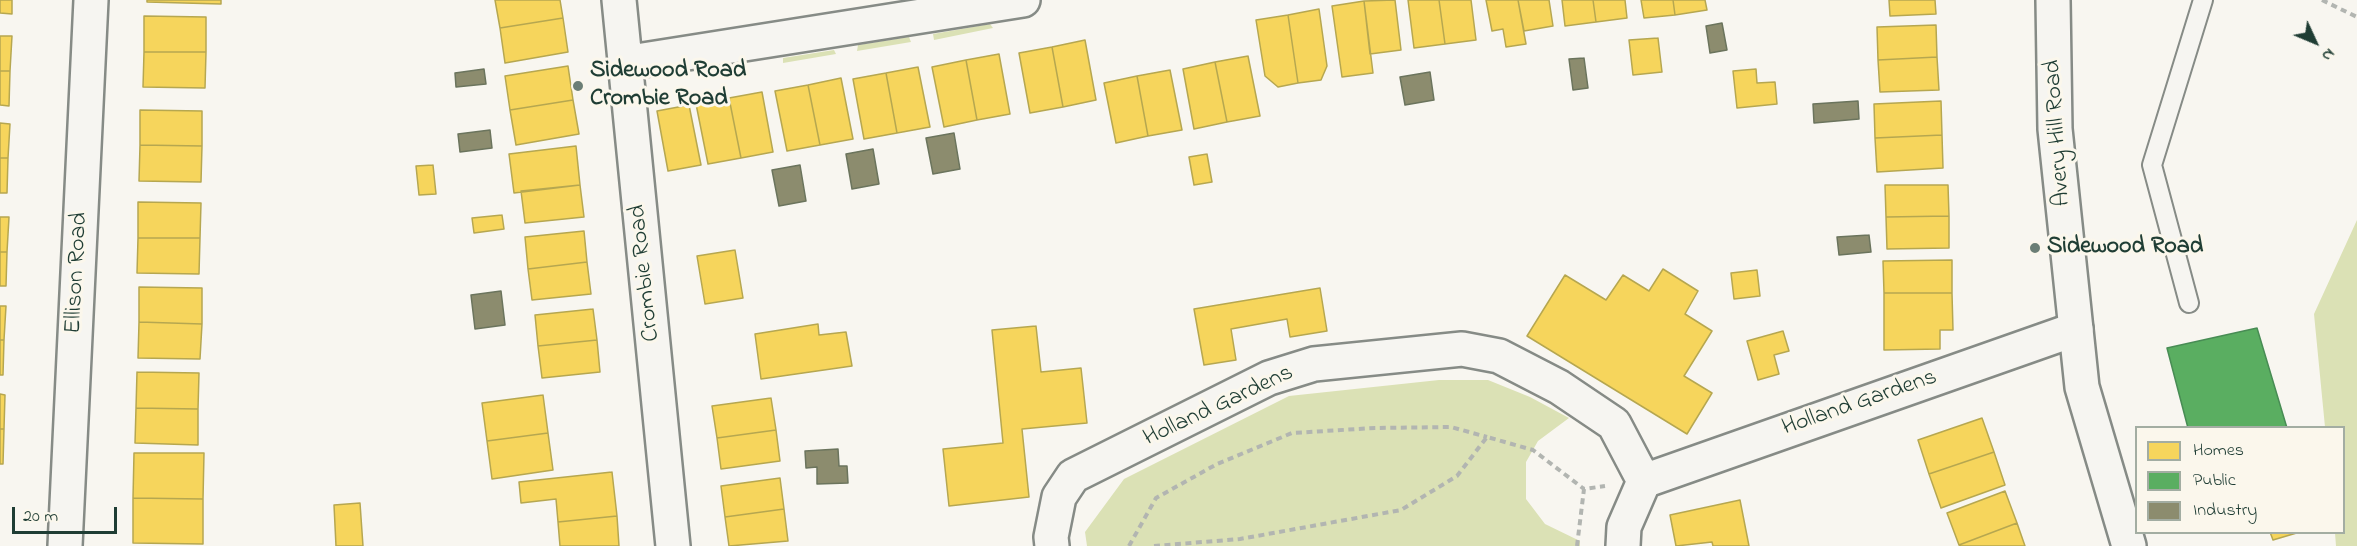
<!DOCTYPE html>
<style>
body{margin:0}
#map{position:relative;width:2357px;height:546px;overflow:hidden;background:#f8f6f0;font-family:"Indie Flower",sans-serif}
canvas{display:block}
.legend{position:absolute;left:2135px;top:426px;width:210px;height:108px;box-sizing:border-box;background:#fbf7ec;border:2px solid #a3ada2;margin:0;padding:8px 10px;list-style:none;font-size:18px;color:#1f3d34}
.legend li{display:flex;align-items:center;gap:12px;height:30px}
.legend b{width:30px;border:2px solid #a3ada2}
.north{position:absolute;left:2285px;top:12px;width:60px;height:60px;-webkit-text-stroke:4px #fbf7ec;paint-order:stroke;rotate:134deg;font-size:16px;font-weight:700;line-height:24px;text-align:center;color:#1f3d34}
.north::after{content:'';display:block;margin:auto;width:21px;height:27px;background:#1f3d34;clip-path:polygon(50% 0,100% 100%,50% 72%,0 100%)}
.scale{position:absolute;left:12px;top:507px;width:105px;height:27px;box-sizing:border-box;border:3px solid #1f3d34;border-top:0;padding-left:8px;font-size:18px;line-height:21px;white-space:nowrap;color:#1f3d34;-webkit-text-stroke:4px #fbf7ec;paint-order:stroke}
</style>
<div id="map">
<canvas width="2357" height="546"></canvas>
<ul class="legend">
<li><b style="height:16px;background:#f6d55c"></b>Homes</li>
<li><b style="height:16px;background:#5aae61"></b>Public</li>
<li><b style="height:16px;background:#8c8c6e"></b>Industry</li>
</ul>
<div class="north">N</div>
<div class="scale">20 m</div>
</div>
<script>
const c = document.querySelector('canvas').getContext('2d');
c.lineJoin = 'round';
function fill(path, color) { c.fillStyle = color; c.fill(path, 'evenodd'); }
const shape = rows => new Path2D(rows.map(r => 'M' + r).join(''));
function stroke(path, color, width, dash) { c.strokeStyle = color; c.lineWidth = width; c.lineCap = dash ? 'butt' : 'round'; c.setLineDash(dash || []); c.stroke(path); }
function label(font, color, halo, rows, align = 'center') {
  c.font = font + ' "Indie Flower",sans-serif'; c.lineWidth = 6; c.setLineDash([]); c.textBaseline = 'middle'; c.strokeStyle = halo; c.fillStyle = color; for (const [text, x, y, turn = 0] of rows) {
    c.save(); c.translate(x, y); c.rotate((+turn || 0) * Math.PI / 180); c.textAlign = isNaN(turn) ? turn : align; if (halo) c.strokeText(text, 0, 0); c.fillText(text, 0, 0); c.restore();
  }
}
fill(shape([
 [990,24,993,28,934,40,933,34],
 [909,37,911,42,857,51,858,45],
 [834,50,836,54,783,63,783,58],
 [2357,220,2357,546,2336,546,2335,533,2344,532,2344,428,2325,427,2314,314],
 [1439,380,1488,380,1530,397,1569,418,1538,441,1526,462,1526,499,1545,524,1580,541,1580,546,1087,546,1085,532,1124,479,1289,396]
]), '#dbe1b5');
const homes = shape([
 [0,0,12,0,12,14,0,13,0,0],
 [147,0,221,0,221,4,147,2,147,0],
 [495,0,560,0,563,18,500,28,495,0],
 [1395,0,1401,50,1370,54,1364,1,1395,0],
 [1408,0,1439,0,1445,44,1414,48,1408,0],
 [1439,0,1471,0,1476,40,1445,44,1439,0],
 [1486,0,1518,0,1526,44,1506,47,1503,29,1492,31,1486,0],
 [1518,0,1549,0,1553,26,1524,31,1518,0],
 [1562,0,1593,0,1596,22,1565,26,1562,0],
 [1593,0,1625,0,1627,18,1596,22,1593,0],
 [1641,0,1673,0,1675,15,1644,18,1641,0],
 [1673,0,1705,0,1707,10,1675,15,1673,0],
 [1889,0,1935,0,1936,14,1890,16,1889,0],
 [1364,1,1373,73,1342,77,1332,6,1364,1],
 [1319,9,1327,66,1321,80,1298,83,1288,15,1319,9],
 [1288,15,1298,83,1278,87,1265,76,1256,20,1288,15],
 [144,16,206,17,206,52,144,52,144,16],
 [563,18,568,52,505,63,500,28,563,18],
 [1936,25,1937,57,1878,60,1877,27,1936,25],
 [0,36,12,36,10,71,0,71,0,36],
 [1658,38,1662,72,1633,75,1629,40,1658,38],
 [1085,40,1096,100,1063,107,1052,47,1085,40],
 [1052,47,1063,107,1030,113,1019,53,1052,47],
 [144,52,206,52,205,88,143,87,144,52],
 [999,54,1010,114,977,120,966,60,999,54],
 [1248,56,1260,116,1227,122,1215,62,1248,56],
 [1937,57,1939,90,1880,92,1878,60,1937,57],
 [966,60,977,120,944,127,932,67,966,60],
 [1215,62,1227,122,1194,129,1183,69,1215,62],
 [568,66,573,100,510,110,505,76,568,66],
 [918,67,930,127,897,133,886,73,918,67],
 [1756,69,1757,83,1775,82,1777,104,1737,108,1733,71,1756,69],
 [1170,70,1182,130,1148,136,1137,76,1170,70],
 [0,71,10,71,9,106,0,105,0,71],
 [886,73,897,133,864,139,853,79,886,73],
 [1137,76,1148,136,1116,143,1104,83,1137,76],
 [841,78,853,139,820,145,808,85,841,78],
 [808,85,820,145,787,151,775,91,808,85],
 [762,92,773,152,741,158,729,98,762,92],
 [729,98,741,158,708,164,696,104,729,98],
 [573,100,579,134,516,145,510,110,573,100],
 [1941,101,1942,135,1875,138,1874,104,1941,101],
 [689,105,701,165,668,171,657,111,689,105],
 [140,110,202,111,202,146,140,145,140,110],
 [0,123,10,124,8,158,0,158,0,123],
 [1942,135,1943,168,1877,172,1875,138,1942,135],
 [140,145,202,146,201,182,139,181,140,145],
 [576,146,580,185,514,193,509,154,576,146],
 [1207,154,1212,182,1194,185,1189,157,1207,154],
 [0,158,8,158,7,193,0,193,0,158],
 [433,165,436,194,419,195,416,166,433,165],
 [580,185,584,217,525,223,521,191,580,185],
 [1885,185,1948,185,1949,216,1886,217,1885,185],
 [138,202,201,203,200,238,138,238,138,202],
 [502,215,504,229,474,233,472,218,502,215],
 [1949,216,1949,248,1887,249,1886,217,1949,216],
 [0,217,9,217,7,252,0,252,0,217],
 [584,231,587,262,528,269,525,237,584,231],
 [138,238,200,238,199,274,137,273,138,238],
 [735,250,743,298,705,304,697,256,735,250],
 [0,252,7,252,6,286,0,286,0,252],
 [1952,260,1952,293,1884,293,1883,261,1952,260],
 [587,262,591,294,532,300,528,269,587,262],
 [1663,269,1698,291,1685,314,1712,331,1684,376,1712,393,1687,434,1527,336,1565,275,1606,300,1623,275,1649,291,1663,269],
 [1757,270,1760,296,1734,299,1731,273,1757,270],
 [139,287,202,288,202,324,139,322,139,287],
 [1320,288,1327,331,1290,337,1287,319,1231,329,1236,360,1204,365,1194,309,1320,288],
 [1884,293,1952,293,1953,330,1940,330,1940,349,1884,350,1884,293],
 [0,306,6,306,4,340,0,340,0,306],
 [593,309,597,340,538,346,535,315,593,309],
 [139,322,202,324,200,359,138,358,139,322],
 [818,324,819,335,846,332,852,366,761,379,755,334,818,324],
 [1036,326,1041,372,1081,368,1087,423,1022,429,1029,497,949,506,943,449,1003,443,992,330,1036,326],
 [1783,331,1789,351,1774,355,1779,374,1758,380,1747,341,1783,331],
 [0,340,4,340,3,375,0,375,0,340],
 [597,340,600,372,542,378,538,346,597,340],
 [137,372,199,373,198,409,136,408,137,372],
 [0,394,5,395,4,429,0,429,0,394],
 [543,395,548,433,487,441,482,403,543,395],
 [771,398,776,430,717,438,712,406,771,398],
 [136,408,198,409,198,445,135,443,136,408],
 [1982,418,1994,452,1929,474,1918,440,1982,418],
 [0,429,4,429,3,464,0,464,0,429],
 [776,430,780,461,721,469,717,438,776,430],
 [548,433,553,470,492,479,487,441,548,433],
 [1994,452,2005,485,1941,508,1929,474,1994,452],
 [134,453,204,453,203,499,133,498,134,453],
 [612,472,617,516,558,522,556,499,521,503,519,482,612,472],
 [780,478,784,509,725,517,721,486,780,478],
 [2005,491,2017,523,1959,545,1947,513,2005,491],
 [133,498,203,499,203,544,133,543,133,498],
 [1740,500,1749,546,1713,546,1712,542,1676,546,1670,515,1740,500],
 [360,503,363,546,336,546,334,505,360,503],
 [784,509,788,541,729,546,725,517,784,509],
 [617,516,619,546,560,546,558,522,617,516],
 [2017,523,2025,546,1960,546,1959,545,2017,523],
 [2270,532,2300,532,2273,540,2270,532]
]);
fill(homes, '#f6d55c');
stroke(homes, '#b6a750', 1.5);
const public = shape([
 [2257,328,2287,428,2188,428,2167,348,2257,328]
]);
fill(public, '#5aae61');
stroke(public, '#488c54', 1.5);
const industry = shape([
 [1722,23,1727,50,1710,53,1706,26,1722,23],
 [1584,58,1588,88,1573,90,1569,59,1584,58],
 [484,69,486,84,456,87,455,73,484,69],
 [1430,72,1434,100,1405,105,1400,77,1430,72],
 [1858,101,1859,119,1814,123,1813,104,1858,101],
 [490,130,492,148,460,152,458,134,490,130],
 [954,133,960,169,933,174,926,138,954,133],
 [873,149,879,184,852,189,846,154,873,149],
 [800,165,806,201,779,206,772,170,800,165],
 [1869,235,1871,252,1839,255,1837,237,1869,235],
 [501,291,505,325,475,329,471,295,501,291],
 [838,449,839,466,847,466,848,483,817,484,817,467,806,468,805,451,838,449]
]);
fill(industry, '#8c8c6e');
stroke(industry, '#6b745d', 1.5);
const service = shape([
 [2189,303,2152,165,2203,0]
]);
const minor = shape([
 [619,0,673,546],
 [624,63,1023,0],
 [65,546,91,0],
 [1052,546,1051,537,1059,497,1073,476,1269,378,1314,364,1462,349,1499,356,1559,387,1614,424,1644,481],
 [1623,546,1624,527,1644,481,2076,329]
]);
const tertiary = shape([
 [2053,0,2055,129,2082,387,2129,546]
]);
stroke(service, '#868b86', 22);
stroke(minor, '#868b86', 38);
stroke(tertiary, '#868b86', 38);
stroke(shape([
 [2322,0,2357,17],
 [1129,546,1156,498,1217,464,1292,433,1375,428,1451,427,1487,437],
 [1154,546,1240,539,1401,510,1457,476,1487,437,1533,450,1584,489],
 [1577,546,1584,489,1605,486]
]), '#b2b5b1', 4, [6, 4.5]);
stroke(service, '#f6f5f1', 18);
stroke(minor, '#f6f5f1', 33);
stroke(tertiary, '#f6f5f1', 33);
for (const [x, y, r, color] of [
 [578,86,6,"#6b7e76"],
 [2035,248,6,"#6b7e76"]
]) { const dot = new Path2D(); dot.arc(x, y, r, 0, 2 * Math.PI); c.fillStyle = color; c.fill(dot); stroke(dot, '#fbf7ec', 2); }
label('bold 24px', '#1f3d34', '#fbf7ec', [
 ["Sidewood Road",590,72],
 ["Crombie Road",590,100],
 ["Sidewood Road",2047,248]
], 'left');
label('24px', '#1f3d34', '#fbf7ec', [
 ["Avery Hill Road",2059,133,-94],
 ["Ellison Road",78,273,-87],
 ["Crombie Road",646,273,-96],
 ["Holland Gardens",1860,404,-19],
 ["Holland Gardens",1219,407,-25]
]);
</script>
